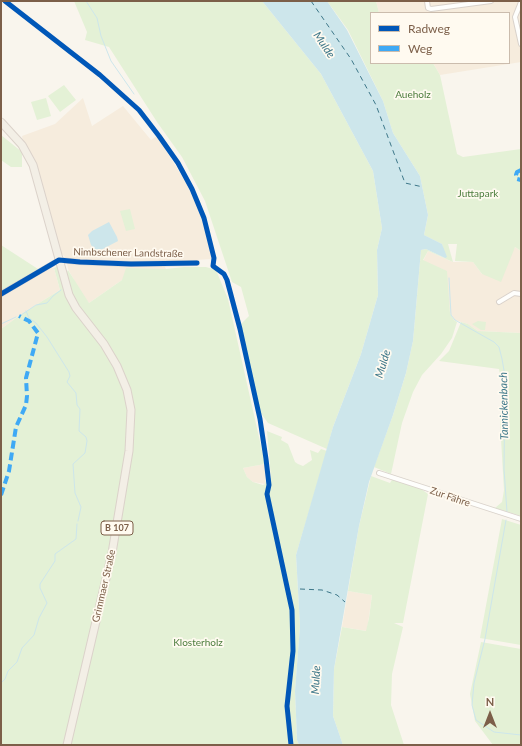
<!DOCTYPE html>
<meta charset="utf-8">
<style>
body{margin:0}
#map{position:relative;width:522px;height:746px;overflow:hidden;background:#f9f5ed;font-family:Lato,sans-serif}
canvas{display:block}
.frame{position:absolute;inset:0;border:2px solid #7c5f49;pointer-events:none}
.legend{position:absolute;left:370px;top:12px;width:140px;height:52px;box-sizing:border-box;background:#fffaf0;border:1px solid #cbbcad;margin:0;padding:5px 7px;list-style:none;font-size:12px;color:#7c5f49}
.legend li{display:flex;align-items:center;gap:8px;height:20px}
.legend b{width:20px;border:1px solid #cbbcad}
.north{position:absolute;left:470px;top:694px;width:40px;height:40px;-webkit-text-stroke:3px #fffaf0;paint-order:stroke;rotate:0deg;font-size:11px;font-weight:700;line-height:16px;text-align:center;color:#7c5f49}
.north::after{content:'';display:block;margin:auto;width:14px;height:18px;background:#7c5f49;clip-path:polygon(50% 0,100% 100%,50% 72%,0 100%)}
</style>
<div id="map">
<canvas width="522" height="746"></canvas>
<div class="frame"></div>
<ul class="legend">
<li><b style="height:5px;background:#0057b8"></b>Radweg</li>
<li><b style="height:5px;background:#3fa9f5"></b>Weg</li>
</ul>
<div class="north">N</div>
</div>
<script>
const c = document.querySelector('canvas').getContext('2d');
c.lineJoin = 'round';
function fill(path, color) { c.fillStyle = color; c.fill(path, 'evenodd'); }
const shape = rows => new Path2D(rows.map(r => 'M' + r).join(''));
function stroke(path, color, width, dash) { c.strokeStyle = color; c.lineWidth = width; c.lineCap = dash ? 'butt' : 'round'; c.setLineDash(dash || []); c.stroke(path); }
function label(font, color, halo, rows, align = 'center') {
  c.font = font + ' Lato,sans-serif'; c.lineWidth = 3.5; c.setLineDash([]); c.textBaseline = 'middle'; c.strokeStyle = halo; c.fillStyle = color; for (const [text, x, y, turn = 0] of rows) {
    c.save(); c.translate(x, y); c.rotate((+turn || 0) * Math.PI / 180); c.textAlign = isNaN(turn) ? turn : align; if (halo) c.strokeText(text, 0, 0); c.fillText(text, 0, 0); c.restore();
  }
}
fill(shape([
 [376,1,521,1,521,62,440,75,433,63,509,63,509,13,379,13],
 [83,98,92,126,123,106,151,140,157,136,185,181,202,217,212,259,162,262,166,269,122,280,89,303,82,295,68,269,66,258,60,252,36,164,23,141,22,136,55,124],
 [515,247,521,251,521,333,478,331,468,324,454,320,450,313,448,292,423,261,428,251,453,262,473,262,482,274,511,253],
 [54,268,60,290,23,313,1,329,1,291,38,269],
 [265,464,265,484,253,482,247,477,243,468],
 [348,591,372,595,367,631,342,627]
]), '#f6ecdd');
fill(shape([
 [74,1,262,1,321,74,373,171,382,228,377,250,378,295,361,354,333,427,327,449,268,423,258,409,241,324,249,316,241,287,232,282,205,201,182,157,157,122,109,47,85,40,87,32],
 [327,1,376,1,379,13,371,13,371,63,433,63,440,75,457,154,463,157,521,149,521,251,515,247,501,282,482,274,473,262,455,261,457,244,448,244,453,262,428,251,423,260,447,271,450,313,454,320,457,322,452,338,441,354,422,375,413,392,402,423,391,474,374,467,393,415,406,373,413,341,421,250,426,249,445,258,442,244,424,235,428,215,420,176,393,133,383,101,348,30],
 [64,85,76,100,60,112,48,96],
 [46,98,51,116,37,120,31,102],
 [1,135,22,152,22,167,11,167,1,160],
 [130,209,135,229,126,231,120,211],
 [1,245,38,269,1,291],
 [58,266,94,334,114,367,125,391,130,426,110,553,65,745,1,745,1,329,23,313,60,290,54,268],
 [184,267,206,267,216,270,228,299,265,464,243,468,247,477,253,482,263,485,265,484,266,479,271,478,267,431,282,437,281,440,288,444,295,462,298,464,303,466,312,460,310,450,318,453,321,449,327,451,296,555,300,626,295,691,297,740,299,745,69,745,133,435,134,421,129,389,75,303,67,282,67,272,68,270,89,303,122,280,126,268,166,269],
 [478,321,486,322,485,330,481,330,472,324],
 [461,322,468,324,478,331,521,333,521,516,495,508,502,502,504,490,500,422,501,382,499,369,439,361,449,351],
 [371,476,390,483,393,478,417,486,428,494,403,623,394,623,403,627,392,674,391,705,404,745,343,745,333,716,334,669,342,627,366,631,369,618,372,595,348,591,359,526],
 [502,519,521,525,521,645,480,638],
 [481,642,521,649,521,745,493,745,475,721,470,694]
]), '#e4f1d6');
fill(shape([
 [262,1,327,1,347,30,383,101,393,133,420,176,428,215,424,235,442,244,447,257,445,258,426,249,421,250,413,341,406,373,393,415,369,482,359,526,334,669,333,716,343,745,299,745,297,740,295,691,300,626,296,555,333,427,361,354,378,295,377,250,382,228,373,171,321,74],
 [109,222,117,237,118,241,99,251,95,250,91,245,88,235,92,231]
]), '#cde6eb');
stroke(shape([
 [86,1,97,18,101,36,111,61,134,94],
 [449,278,451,315,455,320,494,342,499,347,502,359,505,376,504,469,507,512],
 [26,311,29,318,36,323,47,337,69,372,70,376,67,382,76,393,77,405,80,409,79,431,86,437,87,441,85,453,73,464,75,493,81,507,78,521],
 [21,315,36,305,47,303,53,296,61,290],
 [1,324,16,317],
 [506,520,485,639,474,683,472,705,476,720,494,732,521,735],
 [1,683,5,679,8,671,17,662,22,648,34,635,39,618,47,603,40,588,40,584,55,561,55,554,76,539,77,524]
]), '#cde6eb', 1);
stroke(shape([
 [311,1,351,59,376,105,405,183,423,187],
 [300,589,322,590,337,595,345,602]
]), '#3d7789', 1, [5, 4]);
const minor = shape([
 [427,1,428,8,431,9,491,1],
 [521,2,515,17,521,44],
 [1,294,59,260,80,262,131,264,197,263],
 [499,302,514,293,521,294],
 [379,473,521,519]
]);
const primary = shape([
 [1,122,22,145,33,165,69,295,76,308,104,344,117,366,127,390,131,410,129,451,112,553,67,745]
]);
stroke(minor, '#d9d2cb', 6);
stroke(primary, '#dbd2ca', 9);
stroke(minor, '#fefefc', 4);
stroke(primary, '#f3efe6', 7);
stroke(shape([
 [521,170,517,172,516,175,517,179,521,180],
 [1,495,9,471,16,427,26,405,27,396,26,378,38,333,29,321,19,316]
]), '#3fa9f5', 4, [8, 4]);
stroke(shape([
 [5,1,100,75,139,110,159,136,178,163,192,189,204,218,214,258,213,266,224,274,227,280,240,329,260,419,266,459,269,485,267,494,292,610,293,651,287,706,291,745],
 [1,294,59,260,80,262,131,264,197,263]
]), '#0057b8', 5);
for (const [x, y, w] of [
 [117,528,32]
]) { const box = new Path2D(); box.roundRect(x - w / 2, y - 7, w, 14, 3); c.fillStyle = '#fffaf0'; c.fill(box); stroke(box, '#7c5f49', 1); }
label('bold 9px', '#7c5f49', null, [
 ["B 107",117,528]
]);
label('10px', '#4b7c3c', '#fffaf0', [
 ["Aueholz",413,95],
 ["Juttapark",478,194],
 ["Klosterholz",198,643]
]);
label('10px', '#7c5f49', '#fffaf0', [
 ["Nimbschener Landstraße",128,253,1],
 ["Zur Fähre",450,497,19],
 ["Grimmaer Straße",104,586,-77]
]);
label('italic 11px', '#3d7789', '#fffaf0', [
 ["Mulde",324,45,56],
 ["Mulde",383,364,-73],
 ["Tannickenbach",504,406,-91],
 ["Mulde",316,680,-87]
]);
</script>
